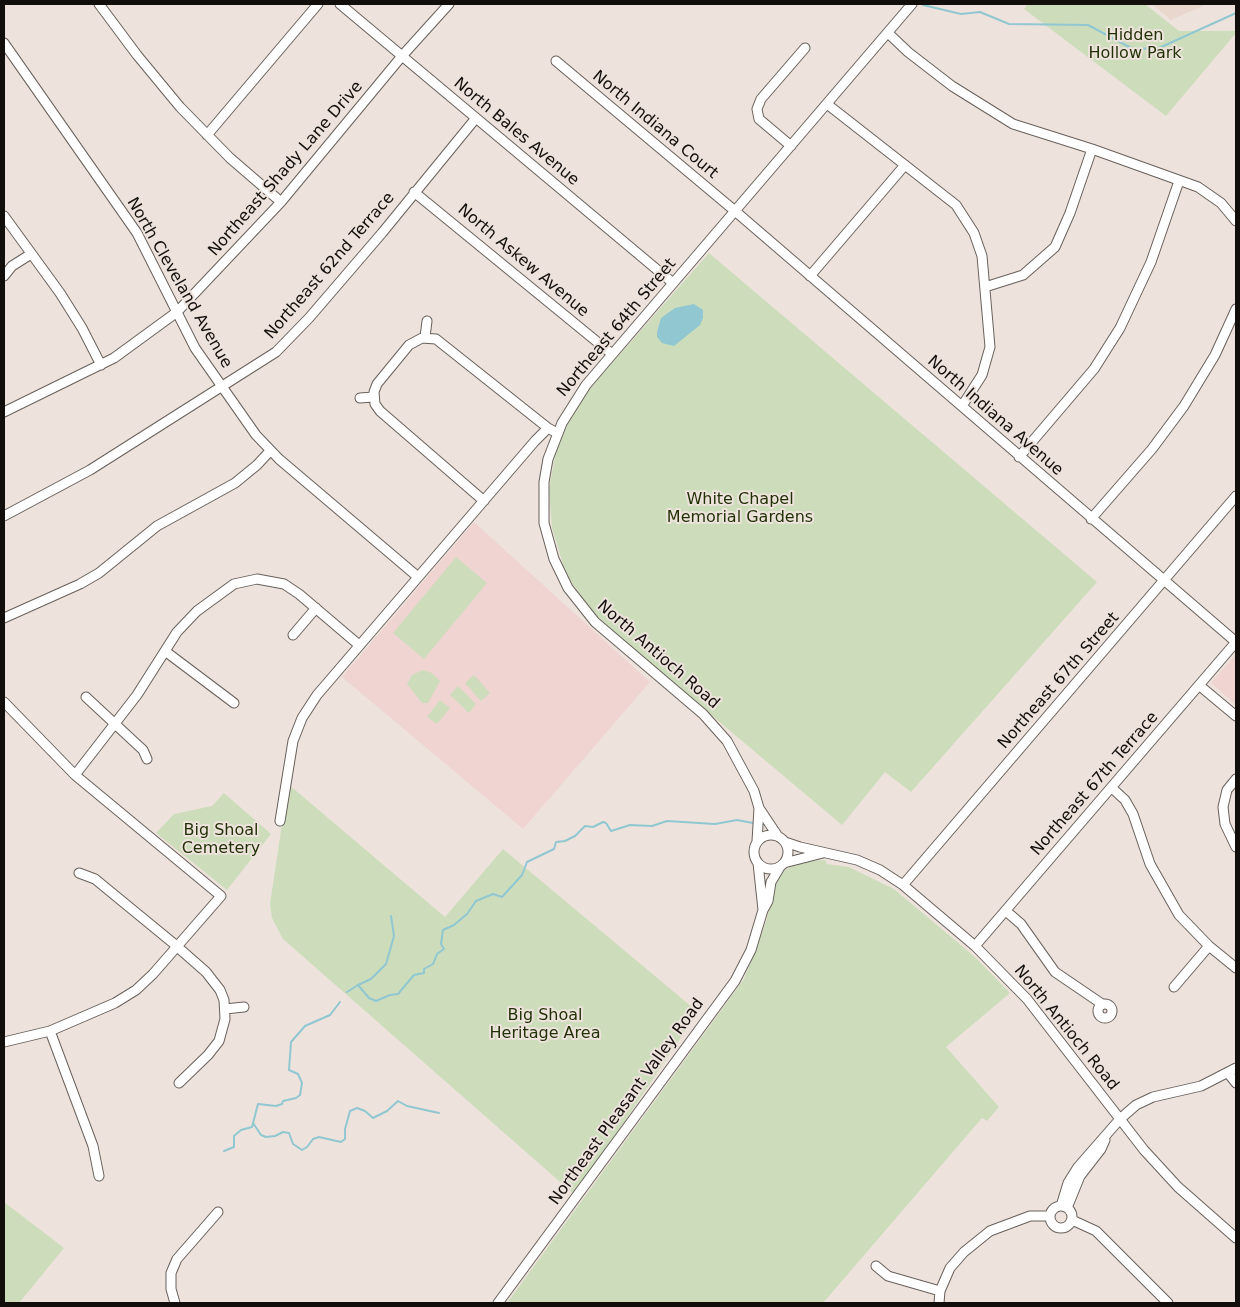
<!DOCTYPE html>
<style>
body{margin:0}
#map{position:relative;width:1240px;height:1307px;overflow:hidden;background:#ede3dc;font-family:"DejaVu Sans",sans-serif}
canvas{display:block}
.frame{position:absolute;inset:0;border:5px solid #120e0c;pointer-events:none}
</style>
<div id="map">
<canvas width="1240" height="1307"></canvas>
<div class="frame"></div>
</div>
<script>
const c = document.querySelector('canvas').getContext('2d');
c.lineJoin = 'round';
function fill(path, color) { c.fillStyle = color; c.fill(path, 'evenodd'); }
const shape = rows => new Path2D(rows.map(r => 'M' + r).join(''));
function stroke(path, color, width, dash) { c.strokeStyle = color; c.lineWidth = width; c.lineCap = dash ? 'butt' : 'round'; c.setLineDash(dash || []); c.stroke(path); }
function label(font, color, halo, rows, align = 'center') {
  c.font = font + ' "DejaVu Sans",sans-serif'; c.lineWidth = 4; c.setLineDash([]); c.textBaseline = 'middle'; c.strokeStyle = halo; c.fillStyle = color; for (const [text, x, y, turn = 0] of rows) {
    c.save(); c.translate(x, y); c.rotate((+turn || 0) * Math.PI / 180); c.textAlign = isNaN(turn) ? turn : align; if (halo) c.strokeText(text, 0, 0); c.fillText(text, 0, 0); c.restore();
  }
}
fill(shape([
 [1152,4,1207,4,1171,20]
]), '#e9d7cd');
fill(shape([
 [474,522,650,682,523,829,342,677],
 [1236,654,1236,705,1211,683]
]), '#efd4d2');
fill(shape([
 [1028,4,1145,4,1179,31,1236,31,1236,33,1166,116,1024,9],
 [709,253,1097,582,911,792,885,772,842,825,622,640,590,609,566,574,552,528,549,490,556,450,573,411,598,379],
 [456,557,487,583,424,659,393,633],
 [423,670,432,673,440,681,428,703,422,703,407,684,412,675],
 [474,675,490,693,481,701,465,683],
 [458,686,476,704,469,713,450,695],
 [440,700,450,708,437,724,427,717],
 [288,784,445,917,503,849,698,1012,575,1195,283,939,272,918,270,904],
 [224,793,271,834,227,890,156,833,174,814,212,806],
 [825,860,827,864,849,867,894,889,975,957,1010,993,946,1047,999,1107,987,1121,982,1118,823,1303,507,1303,744,979,766,922,774,886,779,878,785,870,803,861],
 [4,1202,64,1248,19,1303,4,1303]
]), '#cdddbc');
fill(shape([
 [694,304,703,310,703,318,700,325,674,346,662,343,657,337,657,332,661,318,675,308]
]), '#91c7d1');
stroke(shape([
 [923,5,961,14,980,12,1009,24,1088,25,1133,49,1159,48,1236,13],
 [358,985,371,979,386,964,394,936,391,916],
 [347,992,358,985,369,998,376,1001,390,995,398,994,414,975,424,973,424,969,433,964,437,954,444,949,441,944,443,930,454,925,467,914,476,901,493,894,502,897,522,875,527,862,554,849,556,842,565,841,575,836,585,826,593,827,603,822,606,823,611,831,630,825,652,826,667,821,715,824,737,820,753,823],
 [253,1123,261,1135,266,1137,275,1136,283,1132,289,1133,293,1144,302,1150,307,1147,313,1139,319,1137,341,1142,345,1139,345,1129,350,1111,357,1108,365,1111,373,1118,387,1111,398,1101,407,1106,439,1113],
 [224,1151,234,1147,234,1136,241,1130,252,1127,258,1104,276,1106,282,1104,283,1101,296,1098,300,1095,302,1083,298,1074,289,1070,291,1042,305,1026,330,1015,340,1002]
]), '#91c7d1', 2);
const minor = shape([
 [99,4,137,55,180,107,230,158,281,202],
 [340,4,673,283],
 [888,33,908,52,952,86,1013,124,1092,149,1198,187,1221,203,1236,221],
 [4,43,137,233,195,348,256,435,279,459,418,577],
 [556,61,735,211,1236,642],
 [827,104,956,205,974,233,982,256,990,347,982,375,962,406],
 [207,135,318,4],
 [791,146,759,119,757,109,761,99,805,48],
 [414,192,612,354],
 [4,216,60,293,82,328,101,365],
 [4,276,12,266,31,254],
 [810,276,905,165],
 [985,287,1023,275,1055,247,1070,213,1092,149],
 [425,337,427,321],
 [360,398,373,397],
 [4,412,114,358,177,312,281,202,402,56,449,4],
 [1019,457,1094,369,1120,328,1151,262,1179,181],
 [484,501,380,411,375,404,374,392,377,384,409,345,422,338,436,339,548,428],
 [4,516,90,470,276,352,309,318,382,233,476,118],
 [1091,519,1152,449,1184,406,1215,355,1236,309],
 [4,618,80,584,99,573,157,526,235,483,257,465,270,451],
 [293,635,316,608],
 [165,651,234,703],
 [1200,686,1236,716],
 [86,697,143,750,147,759],
 [4,702,75,775,221,896,153,974,136,990,115,1003,50,1031,4,1042],
 [75,775,137,695,177,632,197,611,234,584,257,579,284,584,299,594,359,645],
 [1236,779,1227,790,1223,807,1225,824,1236,847],
 [1112,788,1125,800,1133,814,1150,864,1179,915,1209,946,1236,968],
 [759,808,777,835],
 [280,821,293,741,302,718,317,695,535,441,548,428,557,433],
 '754 852a17 17 0 1 1 34 0a17 17 0 1 1-34 0Z',
 [757,841,759,808,754,791,727,741,703,714,595,622,568,588,554,559,544,523,544,482,548,459,562,423,586,385,912,4],
 [785,842,800,847,857,860,880,870,903,885,975,946,1027,999,1144,1150,1178,1187,1236,1238],
 [758,863,763,910],
 [784,863,823,853],
 [79,873,95,879,173,943,206,972,220,990,224,1000,225,1019,219,1041,208,1055,179,1083],
 [903,885,1236,496],
 [1006,911,1021,924,1055,972,1102,1004],
 [975,946,1236,642],
 [1174,987,1209,946],
 '1098 1011a7 7 0 1 1 14 0a7 7 0 1 1-14 0Z',
 [225,1009,244,1007],
 [50,1031,93,1146,99,1176],
 [1228,1073,1236,1083],
 '1050 1217a11 11 0 1 1 22 0a11 11 0 1 1-22 0Z',
 [1061,1206,1068,1183,1078,1167,1120,1119,1136,1105,1153,1097,1201,1086,1236,1068],
 [1067,1208,1080,1176,1101,1149,1105,1140],
 [1072,1220,1096,1231,1168,1303],
 [876,1266,888,1276,940,1291,939,1303],
 [940,1291,950,1268,964,1252,990,1231,1030,1216,1050,1216],
 [175,1303,171,1289,171,1273,177,1259,218,1212],
 [498,1303,735,981,751,950,763,910,768,901,771,882,780,867]
]);
stroke(minor, '#69605b', 11);
stroke(minor, '#fff', 9);
label('16px', '#1f3104', '#ede3dc', [
 ["Hidden",1135,36],
 ["Hollow Park",1135,54],
 ["White Chapel",740,500],
 ["Memorial Gardens",740,518],
 ["Big Shoal",221,831],
 ["Cemetery",221,849],
 ["Big Shoal",545,1016],
 ["Heritage Area",545,1034]
]);
label('16px', '#120e0c', '#ede3dc', [
 ["North Indiana Court",655,125,40],
 ["North Bales Avenue",516,132,40],
 ["Northeast Shady Lane Drive",286,169,-49],
 ["North Askew Avenue",523,261,40],
 ["Northeast 62nd Terrace",330,266,-49],
 ["North Cleveland Avenue",179,283,60],
 ["Northeast 64th Street",617,328,-50],
 ["North Indiana Avenue",995,416,41],
 ["North Antioch Road",658,655,41],
 ["Northeast 67th Street",1059,681,-49],
 ["Northeast 67th Terrace",1095,784,-49],
 ["North Antioch Road",1066,1028,51],
 ["Northeast Pleasant Valley Road",627,1102,-54]
]);
</script>
